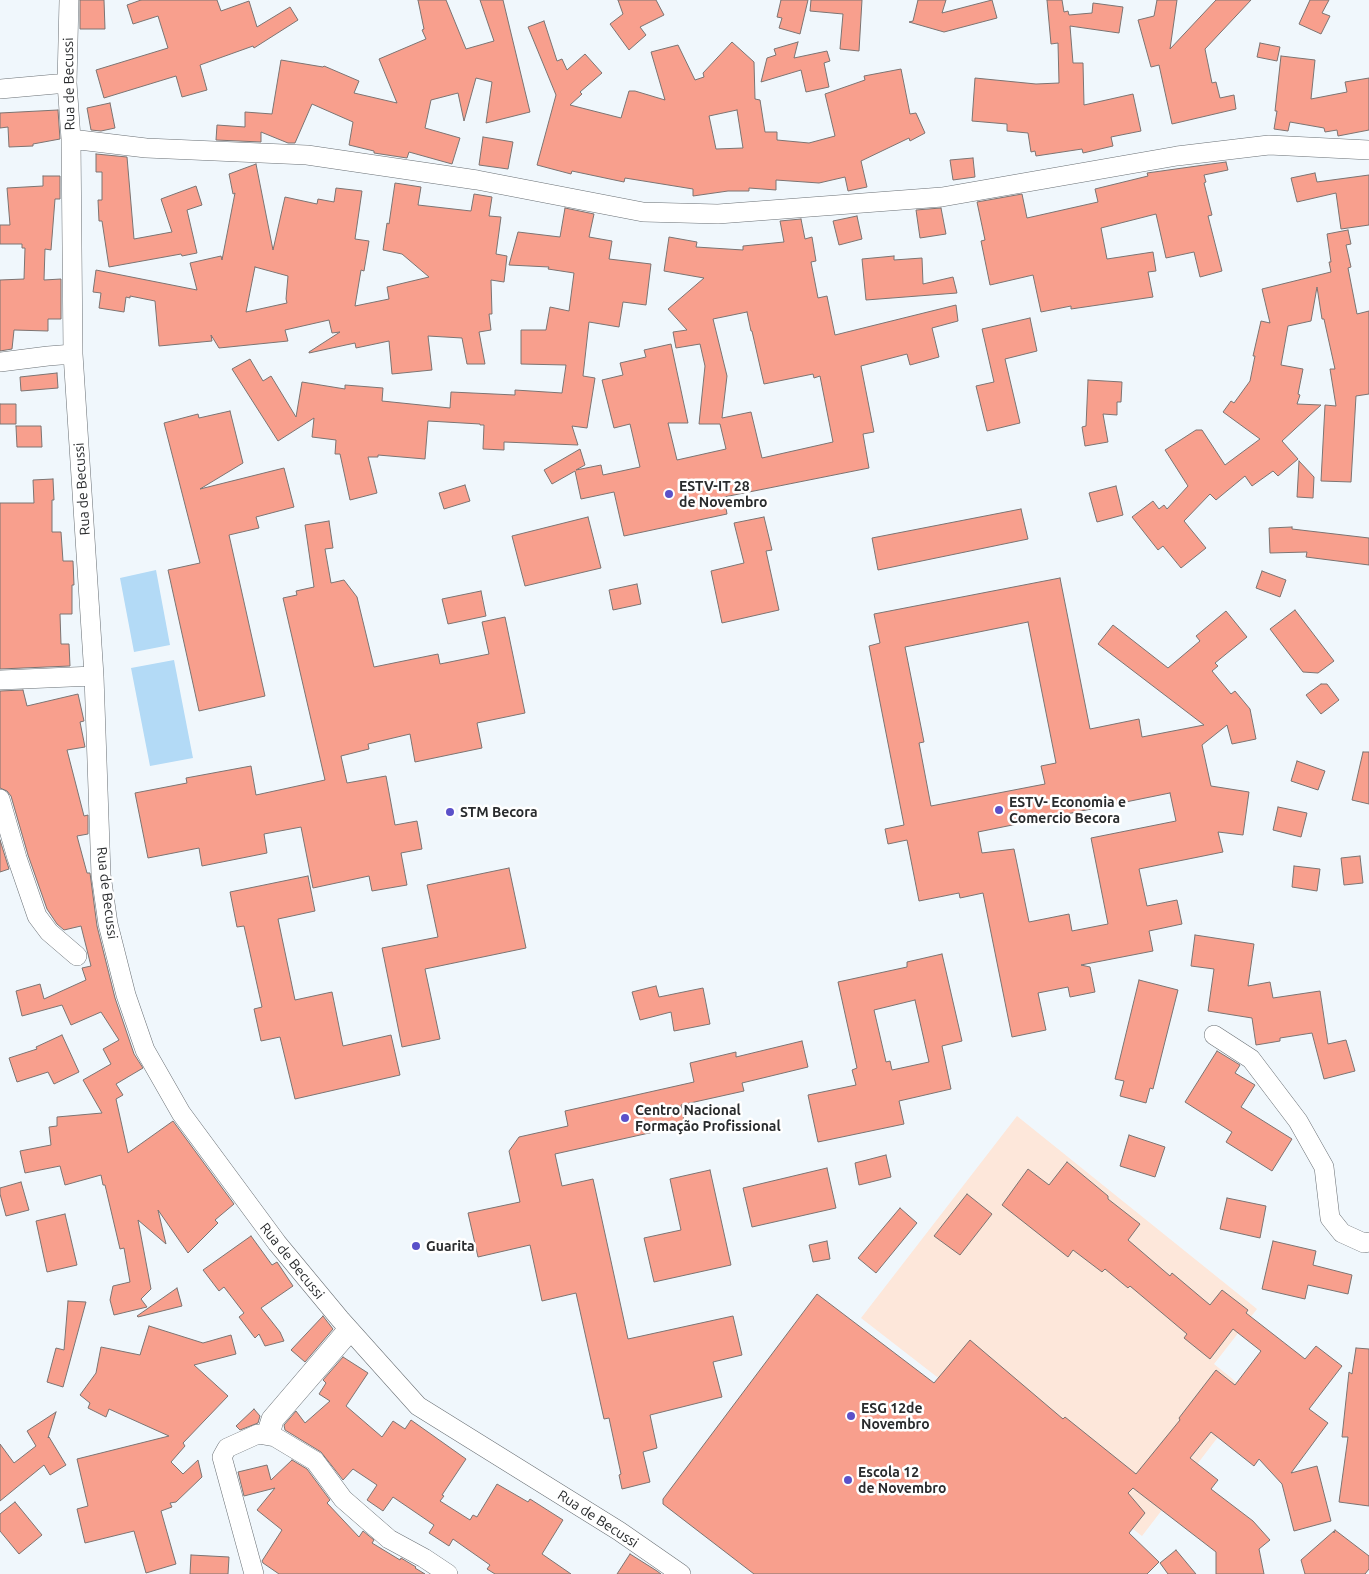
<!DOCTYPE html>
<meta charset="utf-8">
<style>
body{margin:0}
canvas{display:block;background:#f0f7fc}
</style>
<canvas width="1369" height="1574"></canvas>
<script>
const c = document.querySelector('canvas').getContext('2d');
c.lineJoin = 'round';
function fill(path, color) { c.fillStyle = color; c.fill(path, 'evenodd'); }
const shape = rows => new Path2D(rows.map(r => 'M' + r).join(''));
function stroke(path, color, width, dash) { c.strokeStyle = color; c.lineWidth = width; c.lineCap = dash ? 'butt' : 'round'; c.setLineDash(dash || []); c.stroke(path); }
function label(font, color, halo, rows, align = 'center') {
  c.font = font + ' Ubuntu,sans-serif'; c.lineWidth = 5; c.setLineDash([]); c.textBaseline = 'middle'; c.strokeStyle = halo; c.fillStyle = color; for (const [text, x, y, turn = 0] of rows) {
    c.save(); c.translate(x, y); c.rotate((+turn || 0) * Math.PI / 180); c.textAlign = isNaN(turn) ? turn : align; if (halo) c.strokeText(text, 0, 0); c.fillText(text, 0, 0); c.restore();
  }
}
fill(shape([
 [1017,1116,1257,1309,1214,1364,1251,1394,1142,1536,861,1318]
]), '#fde7da');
fill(shape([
 [156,570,170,645,134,652,120,578],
 [174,660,193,758,150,766,131,668]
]), '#b3daf6');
const building = shape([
 [80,0,104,0,105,29,80,29,80,0],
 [141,0,217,0,221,11,249,1,257,27,290,7,298,20,254,48,253,46,200,65,207,90,182,97,176,76,104,98,96,70,168,48,158,16,133,24,127,5,141,0],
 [418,0,446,0,466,49,494,41,480,0,503,0,530,112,486,123,492,82,476,78,464,121,458,93,431,100,425,128,460,138,452,164,409,152,407,158,374,153,374,151,349,145,353,122,312,104,295,143,288,143,261,132,261,142,216,140,217,125,245,127,245,112,272,114,281,60,323,67,324,66,359,81,354,93,397,103,379,59,426,39,422,30,424,29,418,0],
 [618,0,656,0,664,15,640,27,646,35,629,50,610,24,623,14,618,0],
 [781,0,808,0,800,34,779,28,782,18,777,17,781,0],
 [811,0,862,0,859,51,840,49,843,14,810,11,811,0],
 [918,0,946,0,942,13,992,0,997,18,944,32,909,22,913,21,918,0],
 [1047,0,1062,0,1064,12,1068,11,1069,15,1092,13,1093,3,1123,7,1119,33,1070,26,1073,63,1083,63,1084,105,1133,94,1141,131,1111,137,1113,146,1083,153,1082,149,1036,156,1035,151,1031,152,1028,133,1007,131,1007,124,972,121,975,78,1036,84,1059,83,1058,43,1051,44,1047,0],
 [1157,0,1177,0,1170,49,1216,0,1251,0,1205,49,1212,83,1216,82,1220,98,1234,95,1236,109,1172,124,1159,65,1151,67,1138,20,1154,16,1157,0],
 [1310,0,1329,0,1322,13,1330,16,1321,34,1299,24,1310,0],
 [544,21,557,61,562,59,567,70,585,54,602,73,580,92,582,94,570,105,621,118,629,91,635,91,665,100,651,52,678,45,695,80,704,77,703,73,732,42,754,62,755,99,760,100,765,132,777,132,777,140,809,143,835,136,825,94,865,80,864,76,901,69,910,114,916,113,925,133,910,141,909,138,861,161,867,187,848,191,845,177,819,183,776,180,776,190,749,188,749,191,728,191,693,196,693,189,625,178,624,182,572,171,571,174,537,165,556,95,528,27,544,21],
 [737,110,743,148,716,149,709,116,737,110],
 [798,42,794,58,827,51,830,61,824,63,829,87,806,92,801,70,761,82,767,58,776,55,774,49,798,42],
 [1260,43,1280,47,1277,61,1257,57,1260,43],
 [1281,56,1315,60,1311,99,1347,92,1345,82,1369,78,1369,130,1338,136,1337,130,1325,132,1324,128,1290,122,1288,131,1274,129,1277,111,1275,111,1281,56],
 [110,103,115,128,101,131,91,130,87,108,110,103],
 [58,110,60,139,33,144,33,146,9,147,8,127,0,128,0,113,58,110],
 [483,137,513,142,508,169,479,165,483,137],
 [96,154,127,157,134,239,172,232,161,199,196,186,202,205,187,210,197,253,182,256,181,254,109,267,102,221,99,221,98,200,102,200,102,172,96,172,96,154],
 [973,158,975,177,953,180,950,160,973,158],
 [1226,162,1228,170,1204,175,1206,182,1204,183,1212,215,1208,216,1222,271,1200,277,1194,252,1166,258,1156,214,1101,228,1107,259,1153,252,1156,271,1148,272,1153,297,1071,309,1071,306,1041,312,1033,275,990,285,981,241,985,240,977,202,1022,194,1027,218,1098,202,1095,189,1148,176,1147,173,1226,162],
 [256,164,273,250,285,197,317,204,318,199,334,202,336,188,362,191,355,239,369,241,364,271,361,270,355,306,389,299,387,287,429,277,402,254,383,250,387,223,389,224,395,183,421,187,418,205,471,211,474,194,492,197,489,216,501,217,496,254,507,256,504,282,491,280,492,314,489,314,491,330,479,332,485,364,467,364,462,338,428,336,432,370,392,374,389,341,356,348,355,343,309,353,309,352,340,332,332,333,329,320,285,330,288,341,219,348,211,335,212,341,159,346,155,301,130,296,130,298,126,297,124,312,99,308,101,293,93,292,96,270,197,290,190,263,221,256,222,260,235,193,233,194,229,174,256,164],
 [255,267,288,276,286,299,287,303,246,312,255,267],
 [1315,173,1317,182,1369,175,1369,225,1341,229,1336,193,1297,202,1291,178,1315,173],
 [43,176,60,176,60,199,55,199,51,250,45,249,44,280,61,279,61,319,48,319,48,331,14,330,12,349,0,351,0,280,24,279,25,248,22,248,22,244,0,244,0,225,10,225,7,188,43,186,43,176],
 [565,208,594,214,589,237,612,241,609,259,651,264,646,305,623,302,619,327,589,322,583,376,595,378,587,428,572,426,578,445,504,442,504,450,483,449,484,425,480,425,480,424,428,421,425,459,378,455,378,457,368,457,377,493,350,500,340,454,335,454,336,440,312,437,314,418,278,441,232,369,250,359,263,381,271,376,296,417,302,382,345,389,345,385,383,388,382,401,450,408,451,392,515,395,515,390,562,393,566,365,521,364,521,330,546,330,550,307,569,311,574,273,548,269,549,267,509,265,518,232,560,237,565,208],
 [941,208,946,234,920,238,916,210,941,208],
 [857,216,862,239,839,245,833,221,857,216],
 [801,219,805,239,812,237,816,261,811,262,818,298,827,296,835,335,956,305,958,321,932,328,939,357,910,365,907,354,861,366,874,432,863,434,869,468,724,497,727,514,624,536,614,492,581,499,575,471,552,484,544,470,580,449,585,465,576,470,601,465,603,475,640,467,630,424,614,428,602,380,623,375,620,363,646,357,644,350,671,344,688,423,668,423,677,460,726,449,720,424,699,424,705,366,700,344,676,348,673,332,687,330,668,309,704,278,664,271,669,237,697,242,696,247,743,250,743,246,784,242,780,221,801,219],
 [747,312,751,331,752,331,764,384,813,374,814,378,820,376,833,442,762,458,751,412,722,418,727,376,713,319,747,312],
 [1348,230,1351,244,1346,245,1351,267,1348,268,1357,314,1369,311,1369,394,1356,396,1351,482,1321,481,1325,405,1336,406,1330,369,1335,369,1324,319,1322,319,1317,287,1311,321,1288,326,1281,365,1303,369,1298,394,1300,395,1297,404,1321,405,1282,441,1298,459,1278,476,1273,471,1252,486,1245,476,1216,500,1210,494,1184,521,1206,548,1181,568,1163,546,1158,550,1132,517,1153,501,1159,509,1164,505,1167,509,1188,486,1165,450,1196,430,1202,430,1225,465,1260,439,1223,412,1231,401,1234,403,1250,381,1255,356,1253,356,1261,321,1270,323,1262,289,1331,272,1329,262,1331,262,1327,234,1348,230],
 [894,256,894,260,922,258,923,284,953,277,957,293,866,300,862,259,894,256],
 [1030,318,1037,351,1005,359,1020,423,987,431,976,386,994,382,982,329,1030,318],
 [57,373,58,388,21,391,20,377,57,373],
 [1088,380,1122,382,1121,402,1117,402,1117,415,1103,414,1108,442,1085,446,1082,427,1086,426,1088,380],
 [0,404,16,404,16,424,0,424,0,404],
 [230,411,243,463,200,489,284,468,294,507,256,517,259,528,229,535,265,696,199,711,168,570,200,563,164,423,198,414,199,418,230,411],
 [16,426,41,426,42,447,17,447,16,426],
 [1299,461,1314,477,1313,498,1297,497,1299,461],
 [53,479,54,500,52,500,52,532,61,532,63,561,73,561,74,585,72,585,72,614,60,614,61,644,69,644,70,666,0,669,0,503,34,503,33,480,53,479],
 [465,485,470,501,444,509,439,493,465,485],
 [1116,486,1123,515,1097,522,1089,493,1116,486],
 [1021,509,1028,539,878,570,872,538,1021,509],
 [588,517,601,568,525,586,512,536,588,517],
 [764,517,772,550,766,551,779,610,722,623,711,571,744,563,734,523,764,517],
 [329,521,333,548,325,549,331,583,344,580,357,597,374,667,438,654,440,664,489,654,482,622,505,617,525,713,477,723,482,748,415,762,410,734,368,744,369,749,341,756,347,783,386,776,395,825,417,821,422,849,401,853,407,885,372,891,369,876,313,888,301,827,264,834,267,853,202,866,199,848,148,858,135,793,187,783,186,778,251,766,256,795,325,780,283,598,297,595,296,591,314,587,305,525,329,521],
 [1292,527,1292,529,1369,538,1369,565,1306,557,1307,552,1270,553,1269,528,1292,527],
 [1262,571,1286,580,1280,597,1256,588,1262,571],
 [1060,578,1090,729,1139,719,1142,737,1204,725,1098,644,1113,625,1168,668,1200,641,1196,636,1226,611,1247,637,1215,663,1218,666,1212,671,1231,694,1235,691,1250,709,1256,739,1232,744,1227,725,1202,745,1211,786,1249,792,1243,835,1218,832,1223,852,1139,869,1147,906,1177,900,1182,924,1149,931,1153,951,1081,965,1090,967,1095,992,1070,997,1068,987,1038,993,1046,1030,1012,1037,983,893,960,898,959,893,919,901,907,840,888,844,885,829,904,825,869,646,880,643,874,614,1060,578],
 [1028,622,1056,763,1041,766,1045,784,931,806,919,743,924,742,905,647,1028,622],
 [1170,793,1176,821,1091,838,1108,924,1072,931,1069,914,1029,922,1014,849,982,853,978,832,1170,793],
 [637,584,641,604,613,610,609,590,637,584],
 [481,591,486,616,448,624,442,599,481,591],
 [1295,610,1334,661,1318,673,1303,672,1270,629,1295,610],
 [1321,684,1327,684,1339,700,1321,714,1306,695,1321,684],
 [23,690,27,706,78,694,84,721,80,722,85,747,67,750,84,816,88,815,88,834,77,836,87,873,90,873,97,926,115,998,134,1054,143,1068,116,1084,123,1095,116,1099,128,1153,173,1121,234,1204,215,1220,218,1223,188,1253,158,1210,166,1244,138,1220,151,1289,141,1299,147,1307,114,1315,110,1300,113,1286,130,1282,124,1248,120,1249,105,1185,103,1185,101,1175,65,1185,60,1166,25,1173,20,1151,51,1145,49,1127,57,1126,57,1117,102,1113,83,1080,111,1064,103,1049,119,1040,101,1012,71,1025,62,1005,22,1016,16,991,40,984,44,999,86,980,82,968,91,966,81,926,64,930,57,924,47,909,28,855,11,796,7,791,0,788,0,691,23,690],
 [1363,752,1369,752,1369,804,1352,800,1363,752],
 [1297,761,1325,771,1318,790,1291,781,1297,761],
 [1278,807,1307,813,1301,837,1273,830,1278,807],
 [0,840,9,869,0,872,0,840],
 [1360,856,1363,883,1344,885,1341,858,1360,856],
 [1294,866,1320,869,1317,891,1292,887,1294,866],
 [509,868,526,948,425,969,440,1039,402,1047,382,948,438,937,427,885,509,868],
 [308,876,315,911,278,919,295,1000,332,992,343,1046,391,1035,400,1075,295,1099,280,1037,261,1041,254,1009,262,1007,244,926,237,927,230,892,308,876],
 [1195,935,1254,944,1248,986,1270,982,1273,998,1320,991,1328,1044,1346,1040,1355,1071,1324,1079,1312,1033,1280,1038,1280,1041,1256,1045,1252,1018,1208,1011,1214,969,1191,966,1195,935],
 [942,954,962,1041,942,1046,951,1089,899,1101,904,1124,818,1142,808,1095,856,1085,852,1070,857,1068,838,982,907,967,907,962,942,954],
 [915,1000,929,1062,892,1070,890,1061,886,1062,874,1010,915,1000],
 [1139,980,1178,990,1153,1089,1150,1088,1146,1103,1120,1096,1124,1081,1115,1079,1139,980],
 [656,986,659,997,703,988,710,1024,674,1031,671,1012,640,1020,632,992,656,986],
 [62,1035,79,1072,54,1084,48,1072,17,1082,9,1058,37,1049,36,1047,62,1035],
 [802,1041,808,1067,742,1083,744,1091,681,1105,685,1125,555,1154,562,1186,593,1179,628,1339,733,1316,742,1355,713,1362,722,1397,650,1415,657,1448,643,1452,650,1482,622,1489,619,1475,621,1474,609,1418,604,1419,576,1293,542,1301,530,1245,478,1257,468,1213,520,1202,509,1151,519,1137,568,1126,565,1111,694,1082,690,1063,736,1052,736,1057,802,1041],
 [1217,1051,1240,1065,1235,1073,1255,1085,1241,1107,1292,1139,1272,1171,1226,1142,1232,1132,1185,1102,1217,1051],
 [1129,1135,1165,1147,1155,1177,1120,1166,1129,1135],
 [886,1155,891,1177,859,1185,855,1163,886,1155],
 [1067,1162,1108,1196,1108,1199,1140,1224,1128,1240,1170,1276,1172,1273,1210,1305,1222,1290,1248,1310,1246,1313,1305,1359,1316,1346,1342,1366,1309,1409,1328,1423,1291,1473,1317,1466,1331,1521,1294,1531,1282,1484,1259,1459,1254,1466,1211,1432,1190,1458,1218,1480,1211,1489,1253,1521,1270,1540,1259,1549,1264,1574,1216,1574,1216,1552,1133,1488,1128,1493,1145,1513,1129,1533,1159,1562,1147,1574,754,1574,663,1504,663,1499,817,1294,934,1383,970,1340,1063,1419,1065,1417,1136,1474,1180,1420,1179,1418,1216,1370,1235,1385,1261,1351,1233,1329,1210,1359,1184,1338,1187,1334,1130,1286,1128,1288,1105,1269,1102,1272,1073,1250,1068,1257,1002,1205,1028,1169,1049,1185,1067,1162],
 [827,1168,836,1208,752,1227,743,1188,827,1168],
 [710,1170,731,1265,654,1282,644,1238,681,1230,670,1179,710,1170],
 [21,1182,29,1210,6,1216,0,1194,0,1188,21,1182],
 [967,1194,992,1214,960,1255,934,1236,967,1194],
 [1227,1198,1266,1206,1260,1238,1220,1229,1227,1198],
 [900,1208,917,1223,876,1273,858,1258,900,1208],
 [65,1214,77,1265,47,1272,36,1221,65,1214],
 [251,1236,272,1265,277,1262,293,1286,261,1308,280,1332,284,1341,265,1346,259,1334,255,1338,239,1317,244,1313,224,1287,219,1291,203,1270,251,1236],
 [827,1241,830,1259,813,1262,809,1245,827,1241],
 [1273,1241,1316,1251,1313,1265,1352,1275,1348,1294,1308,1285,1305,1299,1262,1289,1273,1241],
 [177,1288,182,1306,138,1317,137,1316,177,1288],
 [68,1301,86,1302,63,1387,47,1382,56,1348,64,1350,68,1301],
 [323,1316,333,1329,305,1362,291,1350,323,1316],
 [149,1326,203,1343,231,1335,236,1354,194,1365,228,1396,183,1443,185,1446,171,1462,183,1474,198,1460,202,1477,176,1502,170,1503,172,1507,161,1511,176,1564,146,1573,134,1531,85,1543,77,1509,88,1506,77,1459,169,1436,109,1409,106,1417,88,1408,90,1403,80,1395,96,1373,101,1347,140,1355,149,1326],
 [1356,1348,1369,1349,1369,1506,1339,1502,1348,1437,1342,1437,1349,1372,1352,1374,1356,1348],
 [343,1357,368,1373,346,1406,382,1437,393,1421,405,1429,411,1420,466,1459,442,1495,444,1496,440,1501,470,1520,473,1515,477,1517,497,1484,528,1502,530,1499,563,1520,542,1554,571,1574,495,1574,487,1569,490,1565,453,1539,449,1546,429,1533,434,1525,393,1497,383,1511,367,1500,377,1485,353,1469,343,1480,321,1452,285,1430,284,1425,296,1411,305,1423,330,1401,319,1394,326,1383,323,1380,343,1357],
 [254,1409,260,1416,258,1423,240,1430,236,1426,254,1409],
 [56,1412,48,1438,49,1437,66,1465,50,1475,44,1465,0,1501,0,1444,14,1463,36,1446,27,1431,56,1412],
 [292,1460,307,1469,330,1500,327,1503,359,1537,363,1531,374,1540,372,1543,400,1560,401,1558,416,1567,415,1568,425,1574,279,1574,263,1563,262,1561,282,1530,257,1510,275,1488,244,1496,238,1472,267,1465,271,1480,292,1460],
 [15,1502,42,1535,19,1554,0,1531,0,1514,15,1502],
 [1335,1530,1369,1556,1369,1569,1365,1574,1305,1574,1301,1560,1334,1531,1334,1533,1335,1530],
 [1176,1550,1196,1574,1168,1574,1160,1563,1176,1550],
 [630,1554,657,1571,661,1574,617,1574,630,1554],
 [191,1555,229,1557,228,1574,190,1574,191,1555]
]);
fill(building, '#f89f8d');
stroke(building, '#7c7472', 1);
const minor = shape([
 [69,0,67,83,71,139,73,354,94,676,101,875,108,924,126,995,145,1050,181,1113,277,1243,340,1319,418,1406,619,1531,681,1574],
 [0,89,67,83],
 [71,139,146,148,307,155,477,180,643,212,718,214,942,197,1177,156,1269,145,1369,150],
 [0,362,48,356,73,354],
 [0,680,94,676],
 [0,799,17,858,37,916,49,932,77,956],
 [1214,1035,1251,1059,1298,1121,1324,1167,1330,1218,1342,1233,1364,1243,1369,1242],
 [266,1435,271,1419,347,1330,350,1332,274,1420,270,1435],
 [254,1574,222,1457,227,1448,258,1434,275,1437,315,1461,343,1499,389,1539,424,1558,448,1574]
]);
stroke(minor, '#6a7075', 20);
stroke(minor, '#fff', 19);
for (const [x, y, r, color] of [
 [669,494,5,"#5b51c9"],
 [999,810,5,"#5b51c9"],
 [450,812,5,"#5b51c9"],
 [625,1118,5,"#5b51c9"],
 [416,1246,5,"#5b51c9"],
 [851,1416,5,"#5b51c9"],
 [848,1480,5,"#5b51c9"]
]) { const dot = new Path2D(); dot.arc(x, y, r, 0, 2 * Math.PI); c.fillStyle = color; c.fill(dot); stroke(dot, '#fff', 2); }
label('14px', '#292b2d', '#fff', [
 ["Rua de Becussi",69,84,-91],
 ["Rua de Becussi",82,489,-94],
 ["Rua de Becussi",107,893,83],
 ["Rua de Becussi",292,1261,51],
 ["Rua de Becussi",598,1519,33]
]);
label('bold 14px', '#292b2d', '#fff', [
 ["ESTV-IT 28",679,486],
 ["de Novembro",679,502],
 ["ESTV- Economia e",1009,802],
 ["Comercio Becora",1009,818],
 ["STM Becora",460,812],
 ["Centro Nacional",635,1110],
 ["Formação Profissional",635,1126],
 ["Guarita",426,1246],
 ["ESG 12de",861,1408],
 ["Novembro",861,1424],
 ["Escola 12",858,1472],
 ["de Novembro",858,1488]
], 'left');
</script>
